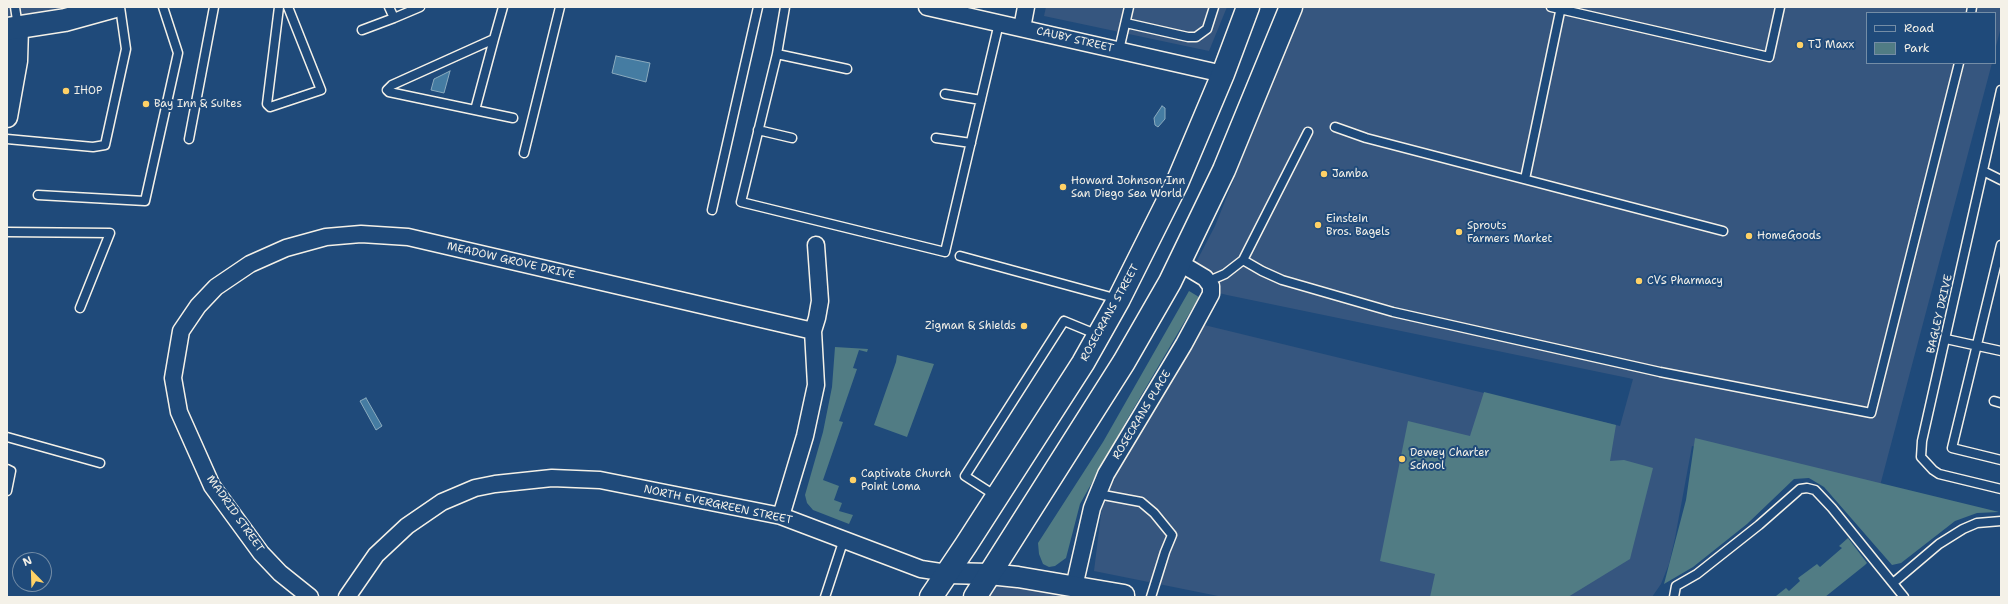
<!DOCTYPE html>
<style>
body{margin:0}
#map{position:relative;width:2008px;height:604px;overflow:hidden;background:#1f4a7a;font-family:"Shantell Sans",sans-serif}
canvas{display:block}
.frame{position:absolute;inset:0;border:8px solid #f4f1e8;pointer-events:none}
.legend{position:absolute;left:1866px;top:12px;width:130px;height:52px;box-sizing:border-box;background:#1f4a7a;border:1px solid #748da6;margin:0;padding:5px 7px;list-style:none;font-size:12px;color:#f4f1e8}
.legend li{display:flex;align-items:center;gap:8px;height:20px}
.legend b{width:20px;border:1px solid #748da6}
.north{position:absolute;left:12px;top:552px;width:40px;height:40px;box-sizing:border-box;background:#1f4a7a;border:1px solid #748da6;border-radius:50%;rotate:337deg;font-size:11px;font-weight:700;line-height:16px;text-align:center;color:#f4f1e8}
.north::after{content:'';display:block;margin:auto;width:14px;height:18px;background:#ffd166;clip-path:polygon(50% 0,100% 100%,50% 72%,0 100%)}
</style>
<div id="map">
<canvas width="2008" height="604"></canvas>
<div class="frame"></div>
<ul class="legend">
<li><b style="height:5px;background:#1f4a7a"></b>Road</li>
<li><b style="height:11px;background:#517c84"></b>Park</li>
</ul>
<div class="north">N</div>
</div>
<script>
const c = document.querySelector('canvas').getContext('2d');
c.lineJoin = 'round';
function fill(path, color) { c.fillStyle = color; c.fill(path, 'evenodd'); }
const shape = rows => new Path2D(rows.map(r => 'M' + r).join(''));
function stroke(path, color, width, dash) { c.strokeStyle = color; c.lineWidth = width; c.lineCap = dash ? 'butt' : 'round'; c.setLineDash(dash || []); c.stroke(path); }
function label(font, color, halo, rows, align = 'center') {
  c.font = font + ' "Shantell Sans",sans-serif'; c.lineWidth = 4; c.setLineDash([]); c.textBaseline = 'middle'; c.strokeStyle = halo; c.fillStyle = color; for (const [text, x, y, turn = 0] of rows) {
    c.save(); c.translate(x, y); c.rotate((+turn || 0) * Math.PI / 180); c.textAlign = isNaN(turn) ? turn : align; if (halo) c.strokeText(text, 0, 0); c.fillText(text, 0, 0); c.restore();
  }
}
fill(shape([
 [7,7,104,7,7,24],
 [1046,7,1227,7,1209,51,1044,16],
 [1295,7,2001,7,2001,27,1995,50,1995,13,1867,13,1867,63,1992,63,1877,497,1692,446,1675,538,1669,564,1661,584,1652,597,1223,597,1094,571,1106,474,1196,323,1620,426,1633,379,1227,295,1211,291,1192,270,1215,226,1279,67],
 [991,576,1121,597,978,597]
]), '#36567f');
fill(shape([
 [1189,291,1199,297,1128,418,1080,504,1066,558,1055,566,1049,567,1043,564,1039,554,1038,543,1103,442],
 [835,347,868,349,867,352,859,350,853,368,857,369,839,421,843,422,823,480,839,486,834,500,842,503,839,511,853,515,849,524,813,510,807,503,805,495,823,432,832,387],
 [897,355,934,364,907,437,874,425,896,362],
 [1484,392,1616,425,1610,461,1624,460,1653,468,1630,559,1568,597,1430,597,1435,574,1380,561,1408,421,1470,436],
 [1695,438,1999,512,1977,513,1955,521,1901,563,1892,565,1824,487,1809,478,1794,479,1747,524,1693,567,1664,584,1686,500],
 [1848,538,1867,563,1865,565,1825,597,1776,596,1786,588,1789,591,1800,581,1798,578,1817,564,1820,567,1842,548,1839,546]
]), '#517c84');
const water = shape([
 [616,56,650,63,646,82,612,73,616,56],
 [450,71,444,93,431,90,434,79,450,71],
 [1162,106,1165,108,1165,119,1158,127,1155,125,1154,118,1162,106],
 [366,398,382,426,376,430,360,401,366,398]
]);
fill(water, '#457ca2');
stroke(water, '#8babbe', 1);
const service = shape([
 [15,7,18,27],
 [279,7,267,104,270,107,321,90,288,7],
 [389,7,394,18,420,7],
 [785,7,777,54,741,202,945,252,999,23],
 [1551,7,1769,57,1780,7],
 [1971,13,1972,7],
 [1126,23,1188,37,1196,37,1207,29,1214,7],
 [362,30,394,18],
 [494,39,503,7],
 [1119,50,1129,7],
 [777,54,847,69],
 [2001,90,1922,441,1921,457,1933,470,1939,474,2001,489],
 [945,94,981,100],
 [475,110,494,39,392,85,387,90,389,92,513,118],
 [1335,127,1366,138,1723,231],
 [758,130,792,138],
 [936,138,971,143],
 [7,139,93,147,105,145,126,49,120,7],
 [189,139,214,7],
 [524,153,560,7],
 [1983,171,2001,180],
 [1525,179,1561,7],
 [38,195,145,201,178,53,163,7],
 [712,210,758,7],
 [7,232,110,233,80,308],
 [2001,245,1952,448,2001,460],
 [960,256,1118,299],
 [1243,260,1262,271,1282,280,1393,312,1660,372,1871,413,1959,63],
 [1209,281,1225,274,1243,260,1308,132],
 [1946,339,2001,351],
 [1994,401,2001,403],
 [7,437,100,463],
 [7,469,11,471,7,491],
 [1098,494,1141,502,1154,513,1172,535,1165,552,1151,597],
 [996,496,965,476,1064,321,1098,335],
 [1893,583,1939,544,1963,529,1977,523,2001,521],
 [825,597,844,539],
 [1674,597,1676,586,1697,574,1759,525,1800,489,1807,488,1815,490,1832,508,1904,597]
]);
const minor = shape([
 [927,7,1223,74],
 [1022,28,1026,7],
 [781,516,805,436,816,385,813,331,817,318,820,301,816,245],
 [1074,587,1092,508,1106,474,1184,344,1211,294,1211,286,1205,278,1180,263],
 [310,597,280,573,261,553,212,486,179,412,173,378,181,331,198,306,216,287,250,264,286,248,326,237,361,234,408,237,813,331],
 [347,597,376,555,407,526,442,502,475,488,495,484,552,478,600,480,781,516,921,569,947,573]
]);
const tertiary = shape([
 [7,117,17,61,18,28],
 [947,573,989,574,1018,577,1124,595,1124,597]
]);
const primary = shape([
 [7,29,65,20,112,7],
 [931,597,966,545,1083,363,1119,299,1177,183,1223,74,1248,7],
 [975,597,1124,362,1170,282,1224,170,1291,7]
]);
stroke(service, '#f4f1e8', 11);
stroke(minor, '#f4f1e8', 19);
stroke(tertiary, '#f4f1e8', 23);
stroke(primary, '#f4f1e8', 25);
stroke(service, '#1f4a7a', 8);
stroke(minor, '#1f4a7a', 16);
stroke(tertiary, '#1f4a7a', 20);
stroke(primary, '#1f4a7a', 22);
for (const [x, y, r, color] of [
 [1800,45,4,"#ffd166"],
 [66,91,4,"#ffd166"],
 [146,104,4,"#ffd166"],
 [1324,174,4,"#ffd166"],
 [1063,187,4,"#ffd166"],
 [1318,225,4,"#ffd166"],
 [1459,232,4,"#ffd166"],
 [1749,236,4,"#ffd166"],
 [1639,281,4,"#ffd166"],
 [1024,326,4,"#ffd166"],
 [1402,459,4,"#ffd166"],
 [853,480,4,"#ffd166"]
]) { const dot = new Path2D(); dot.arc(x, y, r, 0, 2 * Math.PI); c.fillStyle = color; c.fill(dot); stroke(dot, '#1f4a7a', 1.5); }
label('11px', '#f4f1e8', '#1f4a7a', [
 ["CAUBY STREET",1075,40,13],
 ["MEADOW GROVE DRIVE",511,261,13],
 ["ROSECRANS STREET",1110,313,-61],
 ["BAGLEY DRIVE",1940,314,-77],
 ["ROSECRANS PLACE",1142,415,-59],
 ["NORTH EVERGREEN STREET",718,505,12],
 ["MADRID STREET",235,514,55]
]);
label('11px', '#f4f1e8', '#1f4a7a', [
 ["TJ Maxx",1808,45],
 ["IHOP",74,91],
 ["Bay Inn & Suites",154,104],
 ["Jamba",1332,174],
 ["Howard Johnson Inn",1071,181],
 ["San Diego Sea World",1071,194],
 ["Einstein",1326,219],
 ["Bros. Bagels",1326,232],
 ["Sprouts",1467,226],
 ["Farmers Market",1467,239],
 ["HomeGoods",1757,236],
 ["CVS Pharmacy",1647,281],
 ["Zigman & Shields",1016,326,"right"],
 ["Dewey Charter",1410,453],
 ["School",1410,466],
 ["Captivate Church",861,474],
 ["Point Loma",861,487]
], 'left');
</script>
